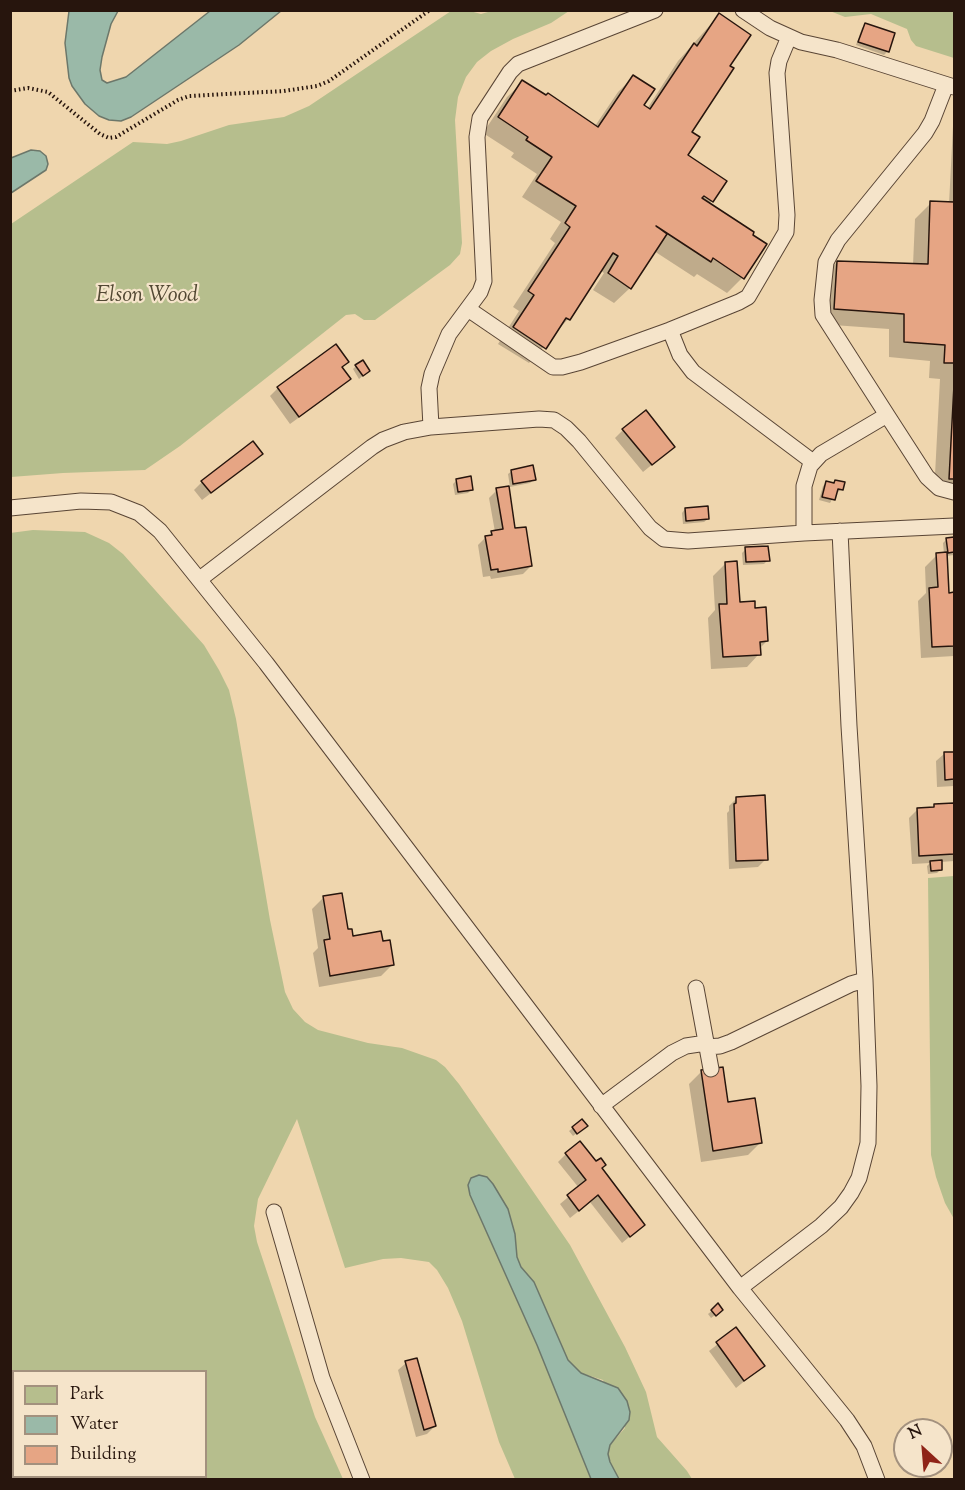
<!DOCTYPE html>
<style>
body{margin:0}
#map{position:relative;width:965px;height:1490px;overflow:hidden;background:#efd6ae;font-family:"Sorts Mill Goudy",serif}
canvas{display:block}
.frame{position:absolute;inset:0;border:12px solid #27150d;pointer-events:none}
.legend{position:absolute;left:12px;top:1370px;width:195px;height:108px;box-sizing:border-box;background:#f5e4ca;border:2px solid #a3917e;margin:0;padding:8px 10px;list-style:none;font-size:18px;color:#27150d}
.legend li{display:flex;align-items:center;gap:12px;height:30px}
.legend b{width:30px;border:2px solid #a3917e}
.north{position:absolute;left:893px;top:1418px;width:60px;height:60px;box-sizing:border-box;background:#f5e4ca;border:2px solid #a3917e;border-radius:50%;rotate:334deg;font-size:16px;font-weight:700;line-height:24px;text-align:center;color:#27150d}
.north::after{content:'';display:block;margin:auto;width:21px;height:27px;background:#8f2418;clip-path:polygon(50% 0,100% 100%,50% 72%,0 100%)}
</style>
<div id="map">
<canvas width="965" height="1490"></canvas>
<div class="frame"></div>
<ul class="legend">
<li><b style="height:16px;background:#b6be8d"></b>Park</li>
<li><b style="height:16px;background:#9ab9a8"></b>Water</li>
<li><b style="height:16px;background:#e6a584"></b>Building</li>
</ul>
<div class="north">N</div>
</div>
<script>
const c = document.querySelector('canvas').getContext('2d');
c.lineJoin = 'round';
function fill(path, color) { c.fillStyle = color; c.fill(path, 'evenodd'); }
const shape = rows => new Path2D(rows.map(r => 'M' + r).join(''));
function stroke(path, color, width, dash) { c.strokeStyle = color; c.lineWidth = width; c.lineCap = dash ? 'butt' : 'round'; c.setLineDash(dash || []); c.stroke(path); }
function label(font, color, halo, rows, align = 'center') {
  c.font = font + ' "Sorts Mill Goudy",serif'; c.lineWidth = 4.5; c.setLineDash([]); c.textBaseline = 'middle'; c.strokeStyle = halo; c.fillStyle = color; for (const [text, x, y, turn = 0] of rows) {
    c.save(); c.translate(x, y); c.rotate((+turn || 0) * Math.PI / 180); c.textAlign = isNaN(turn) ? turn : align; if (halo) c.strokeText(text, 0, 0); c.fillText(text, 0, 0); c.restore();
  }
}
fill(shape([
 [495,10,569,11,551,23,513,39,491,51,477,62,466,77,458,97,455,120,462,243,460,254,450,265,375,320,364,320,355,314,346,315,180,446,145,470,63,473,11,477,11,224,133,142,167,144,181,141,229,125,284,117,309,106,451,11,470,11,481,14],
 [830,11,954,11,954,58,916,46,911,40,907,29,871,14,845,17],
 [33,530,85,532,109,543,123,554,204,645,219,670,229,690,236,719,270,920,285,992,293,1009,305,1022,318,1030,368,1043,402,1048,436,1060,445,1067,459,1084,570,1245,625,1347,646,1392,657,1437,687,1471,692,1479,619,1479,610,1462,608,1454,610,1445,625,1428,603,1380,581,1373,568,1360,534,1282,521,1267,517,1257,515,1234,471,1178,468,1185,470,1195,537,1345,591,1479,515,1479,499,1442,462,1321,448,1288,437,1270,429,1262,401,1258,383,1259,345,1268,297,1119,258,1199,254,1226,257,1242,315,1417,343,1479,11,1479,10,533],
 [14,1372,206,1372,206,1476,14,1476],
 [954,876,954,1219,945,1203,936,1177,931,1155,928,878]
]), '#b6be8d');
const water = shape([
 [69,11,118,11,111,24,102,57,100,70,102,80,107,83,126,77,210,11,281,11,239,45,131,117,121,121,109,120,99,116,85,104,72,86,69,78,65,43,69,11],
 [31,150,40,151,46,156,48,164,46,170,11,193,11,158,31,150],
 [479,1175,487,1177,493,1184,508,1209,515,1234,517,1257,521,1267,534,1282,568,1360,581,1373,618,1388,627,1401,630,1412,629,1420,610,1445,608,1454,610,1462,619,1479,591,1479,537,1345,470,1195,468,1185,471,1178,479,1175]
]);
fill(water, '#9ab9a8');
stroke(water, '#6c776a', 1.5);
fill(shape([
 [719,15,728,66,690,132,686,155,712,201,709,204,742,278,727,293,697,274,694,277,654,251,630,288,614,303,593,290,604,273,600,270,568,319,529,363,498,344,519,311,513,307,555,243,550,239,561,222,522,197,537,174,511,157,514,153,483,133,507,97,523,82,595,126,618,92,634,76,642,105,647,109,678,61],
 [865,25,888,51,884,55,856,45,862,28],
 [954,124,954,495,934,494,940,379,929,378,930,361,889,357,889,329,819,324,821,278,837,262,913,265,915,219,931,203,949,204,953,126],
 [356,366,365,374,359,379,353,369],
 [349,379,341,387,290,424,270,396,278,388],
 [623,430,665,454,643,472,615,438],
 [253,461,202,500,194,490,202,482],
 [512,471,534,479,530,483,510,487,508,474],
 [457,480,472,489,468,493,455,495,453,484],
 [826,483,833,484,843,483,841,490,836,493,830,503,819,500,823,486],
 [497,490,531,566,523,574,491,579,490,576,483,577,478,545,486,537,495,532,489,498],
 [685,509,708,519,704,522,683,524,682,513],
 [947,539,954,539,954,555,946,556,948,594,954,594,954,656,921,658,918,601,926,593,925,567,937,555,944,554,943,543],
 [746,549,768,560,764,564,743,565,742,553],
 [725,564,738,604,754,610,767,641,759,649,759,654,747,667,711,669,708,618,715,610,713,576],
 [954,753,954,786,937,787,936,761,944,754],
 [737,798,766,859,758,867,729,869,727,813,729,811,729,806],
 [954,804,954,861,940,862,940,870,937,873,928,874,927,866,930,863,912,864,909,818,917,810,931,809,935,805],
 [324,897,352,938,381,942,393,964,381,976,319,987,313,953,318,948,312,909],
 [701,1072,760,1143,748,1155,701,1162,689,1084],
 [573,1128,582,1129,573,1136,569,1131],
 [566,1154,596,1163,600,1169,635,1232,622,1243,590,1202,570,1218,560,1204,579,1188,558,1162],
 [718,1306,718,1313,711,1318,708,1314],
 [736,1330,763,1366,736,1388,709,1351],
 [406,1363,435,1426,427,1434,416,1437,398,1370]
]), '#0003');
const building = shape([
 [719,13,751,35,730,66,734,68,692,132,700,137,688,155,727,181,713,202,704,196,702,198,754,232,753,235,767,244,744,279,713,258,711,262,656,226,667,234,631,289,608,273,618,256,613,253,570,320,566,318,546,349,513,327,534,295,528,291,570,227,565,223,576,206,536,181,552,157,526,140,528,137,498,117,522,80,546,95,548,93,598,127,633,75,655,89,644,105,650,109,694,43,697,46,719,13],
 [865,23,895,33,889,52,858,42,865,23],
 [930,201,954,202,954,363,944,363,945,345,904,342,904,314,834,309,837,261,928,264,930,201],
 [336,344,349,362,342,367,351,379,299,417,277,387,336,344],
 [363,360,370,371,363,376,355,365,363,360],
 [954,385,954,479,949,479,954,385],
 [646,410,675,447,652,465,622,429,646,410],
 [253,441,263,454,211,493,201,481,253,441],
 [533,465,536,480,513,484,511,470,533,465],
 [471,476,473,490,458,492,456,479,471,476],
 [835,480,845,482,843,490,838,489,835,500,822,497,826,481,834,483,835,480],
 [509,486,515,528,526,527,532,566,498,572,498,569,491,570,485,536,492,535,491,531,503,529,496,488,509,486],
 [708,506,709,519,686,521,685,508,708,506],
 [954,537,954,552,948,553,946,538,954,537],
 [768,546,770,561,746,562,745,547,768,546],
 [947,552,949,593,954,592,954,646,932,647,929,588,938,587,936,553,947,552],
 [737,561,740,602,755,601,755,608,766,607,768,641,760,642,761,655,723,657,719,604,727,604,725,562,737,561],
 [944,752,954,752,954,779,945,780,944,752],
 [765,795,768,860,736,861,734,804,736,803,736,797,765,795],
 [954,803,954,854,919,856,917,808,934,807,934,804,954,803],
 [942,860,942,870,931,871,930,861,942,860],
 [342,893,348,929,352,929,353,936,381,931,383,941,390,940,394,965,330,976,324,940,330,939,323,896,342,893],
 [723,1067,728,1102,755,1098,762,1143,713,1151,701,1070,723,1067],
 [582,1119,588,1126,577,1134,572,1127,582,1119],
 [580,1141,596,1161,601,1158,606,1165,602,1168,645,1225,630,1237,598,1195,579,1211,567,1195,586,1180,565,1153,580,1141],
 [718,1303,723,1310,716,1316,711,1310,718,1303],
 [736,1327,765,1366,744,1381,716,1342,736,1327],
 [417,1358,436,1426,424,1430,405,1361,417,1358]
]);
fill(building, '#e6a584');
stroke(building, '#27150d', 1.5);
const lane = shape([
 [743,10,770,28,801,42,837,50,954,87],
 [468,309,553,367,562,367,581,362,670,330,680,355,693,372,813,462],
 [670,330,739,302,748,297,786,232,787,215,777,73,779,61,789,37],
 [887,415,823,315,822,300,826,262,838,240,925,133,932,121,946,85],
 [431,427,539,419,554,420,566,428,579,441,650,528,664,539,688,541,804,533],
 [954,492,939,488,927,477,887,415,821,454,810,466,804,486,804,533,954,526],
 [10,508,81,501,111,502,139,513,160,531,266,663,740,1288,847,1420,864,1446,877,1480],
 [200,579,372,447,383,440,404,432,431,427,429,388,432,374,449,334,480,292,484,281,477,137,480,118,510,72,518,64,655,10],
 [696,988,711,1069],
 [707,1047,720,1046,731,1042,851,984,865,980],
 [601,1106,672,1053,686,1046,706,1043],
 [274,1212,322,1378,362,1480],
 [740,1288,821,1226,841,1207,851,1193,859,1178,868,1143,869,1086,865,980,849,726,840,531]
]);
stroke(lane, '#594535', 17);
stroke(shape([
 [10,91,28,88,48,92,100,134,109,138,116,137,178,100,189,96,284,91,317,86,329,81,430,10]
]), '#27150d', 4, [1.5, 3]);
stroke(lane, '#f5e4ca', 15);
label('italic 22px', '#524833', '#f5e4ca', [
 ["Elson Wood",147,297]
]);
</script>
